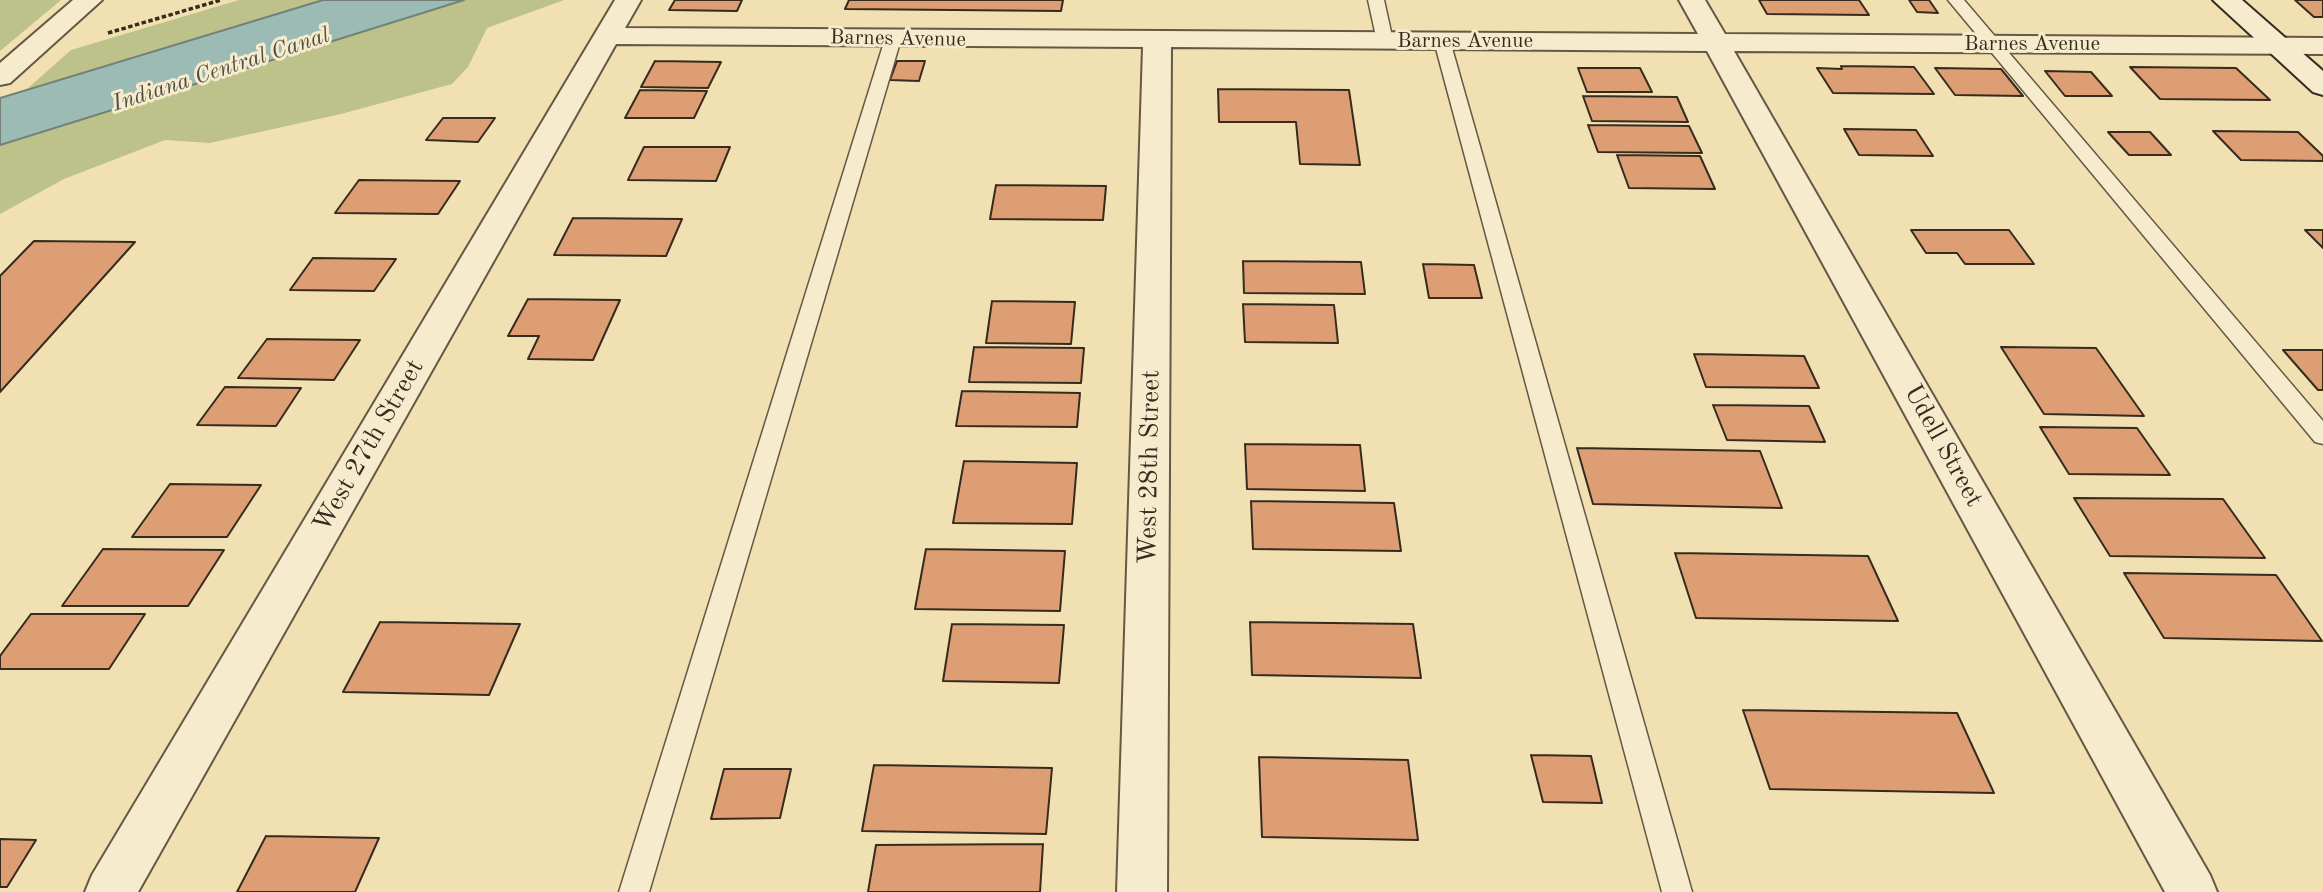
<!DOCTYPE html>
<style>
body{margin:0}
canvas{display:block;background:#f1e0b2}
</style>
<canvas width="2323" height="892"></canvas>
<script>
const c = document.querySelector('canvas').getContext('2d');
c.lineJoin = 'round';
function fill(path, color) { c.fillStyle = color; c.fill(path, 'evenodd'); }
const shape = rows => new Path2D(rows.map(r => 'M' + r).join(''));
function stroke(path, color, width, dash) { c.strokeStyle = color; c.lineWidth = width; c.lineCap = dash ? 'butt' : 'round'; c.setLineDash(dash || []); c.stroke(path); }
function label(font, color, halo, rows, align = 'center') {
  c.font = font + ' "Old Standard TT",serif'; c.lineWidth = 6; c.setLineDash([]); c.textBaseline = 'middle'; c.strokeStyle = halo; c.fillStyle = color; for (const [text, x, y, turn = 0] of rows) {
    c.save(); c.translate(x, y); c.rotate((+turn || 0) * Math.PI / 180); c.textAlign = isNaN(turn) ? turn : align; if (halo) c.strokeText(text, 0, 0); c.fillText(text, 0, 0); c.restore();
  }
}
fill(shape([
 [0,0,61,0,0,51],
 [239,0,323,0,27,89,71,50],
 [464,0,564,0,487,28,468,67,452,84,341,114,210,143,165,140,64,179,0,214,0,145]
]), '#bcc28a');
const water = shape([
 [323,0,464,0,0,145,0,98,323,0]
]);
fill(water, '#9cbbb4');
stroke(water, '#738178', 2);
const building = shape([
 [675,0,742,0,737,11,669,10,675,0],
 [849,0,1063,0,1061,11,845,9,849,0],
 [1759,0,1859,0,1869,15,1767,14,1759,0],
 [1909,0,1929,0,1938,13,1917,12,1909,0],
 [2295,0,2323,0,2323,17,2314,17,2295,0],
 [655,61,721,62,708,88,641,87,655,61],
 [897,61,925,61,919,81,890,80,897,61],
 [1841,66,1914,67,1934,94,1833,93,1817,68,1842,69,1841,66],
 [2130,67,2236,68,2270,100,2160,99,2130,67],
 [1578,68,1640,68,1652,92,1587,92,1578,68],
 [1935,68,2001,69,2023,96,1955,95,1935,68],
 [2045,71,2091,72,2112,96,2065,96,2045,71],
 [1218,89,1349,90,1360,165,1300,164,1296,122,1219,122,1218,89],
 [640,90,707,91,694,118,625,118,640,90],
 [1583,96,1677,97,1688,122,1592,121,1583,96],
 [443,118,495,118,478,142,426,140,443,118],
 [1588,125,1689,126,1702,153,1598,152,1588,125],
 [1844,129,1916,130,1933,156,1859,155,1844,129],
 [2213,131,2298,132,2323,156,2323,161,2241,160,2213,131],
 [2108,132,2150,132,2171,155,2129,155,2108,132],
 [644,147,730,147,716,181,628,180,644,147],
 [1617,155,1700,156,1715,189,1629,188,1617,155],
 [359,180,460,181,438,214,335,213,359,180],
 [996,185,1106,186,1103,220,990,219,996,185],
 [573,218,682,219,666,256,554,255,573,218],
 [1911,230,2009,230,2034,264,1965,264,1957,253,1926,253,1911,230],
 [2305,230,2323,230,2323,248,2305,230],
 [34,241,135,242,0,392,0,276,34,241],
 [313,258,396,259,374,291,290,290,313,258],
 [1243,261,1361,262,1365,294,1244,293,1243,261],
 [1423,264,1474,265,1482,298,1429,298,1423,264],
 [528,299,620,300,593,360,528,359,539,336,508,336,528,299],
 [992,301,1075,302,1071,344,986,343,992,301],
 [1243,304,1334,305,1338,343,1245,342,1243,304],
 [267,339,360,340,334,380,238,378,267,339],
 [974,347,1084,348,1081,383,969,382,974,347],
 [2001,347,2096,348,2144,416,2044,414,2001,347],
 [2283,350,2323,350,2323,390,2318,390,2283,350],
 [1694,354,1804,356,1819,388,1706,387,1694,354],
 [225,387,301,388,276,426,197,425,225,387],
 [962,391,1080,393,1077,427,956,426,962,391],
 [1713,405,1809,406,1825,442,1727,440,1713,405],
 [2040,427,2137,428,2170,475,2069,474,2040,427],
 [1245,444,1360,445,1365,491,1247,489,1245,444],
 [1577,448,1760,451,1782,508,1593,504,1577,448],
 [964,461,1077,463,1072,524,953,523,964,461],
 [170,484,261,485,227,537,132,537,170,484],
 [2074,498,2223,499,2265,558,2110,556,2074,498],
 [1251,501,1394,503,1401,551,1253,549,1251,501],
 [103,549,224,550,188,606,62,606,103,549],
 [926,549,1065,551,1060,611,915,609,926,549],
 [1675,553,1868,556,1898,621,1696,618,1675,553],
 [2124,573,2276,575,2322,641,2164,638,2124,573],
 [31,614,145,614,109,669,0,669,0,656,31,614],
 [380,622,520,624,489,695,343,692,380,622],
 [1250,622,1413,624,1421,678,1252,675,1250,622],
 [952,624,1064,625,1059,683,943,681,952,624],
 [1743,710,1957,713,1994,793,1770,789,1743,710],
 [1531,755,1591,756,1602,803,1543,802,1531,755],
 [1259,757,1408,760,1418,840,1262,837,1259,757],
 [874,765,1052,768,1046,834,862,831,874,765],
 [724,769,791,769,780,818,711,819,724,769],
 [266,836,379,838,355,892,237,892,266,836],
 [0,839,36,840,7,887,0,887,0,839],
 [1043,844,1040,892,868,892,876,845,1043,844]
]);
fill(building, '#de9e74');
stroke(building, '#362b1f', 2);
const service = shape([
 [1368,0,1384,0,1393,41,1391,44,1385,46,1377,41,1368,0],
 [1948,0,1964,0,2323,421,2323,444,2315,442,1948,0],
 [893,34,901,39,649,892,619,892,885,39,893,34],
 [1442,36,1450,41,1692,892,1662,892,1434,41,1442,36]
]);
const minor = shape([
 [615,0,641,0,625,28,1698,34,1679,0,1705,0,1725,34,2323,38,2323,54,1734,51,2210,875,2217,892,2165,892,1707,51,1171,47,1167,892,1117,892,1143,47,616,44,138,892,85,892,92,875,615,0]
]);
const tertiary = shape([
 [73,0,102,0,10,83,0,85,0,63,73,0]
]);
const secondary = shape([
 [2213,0,2242,0,2323,71,2323,95,2313,92,2213,0]
]);
stroke(service, '#655844', 3);
stroke(minor, '#655844', 4);
stroke(tertiary, '#655844', 4);
stroke(secondary, '#362b1f', 4);
stroke(shape([
 [108,33,221,0]
]), '#362b1f', 3.5, [4.5, 2.5]);
fill(service, '#f6ebcd');
fill(minor, '#f6ebcd');
fill(tertiary, '#f6ebcd');
fill(secondary, '#f6ebcd');
label('21px', '#362b1f', '#f6ebcd', [
 ["Barnes Avenue",898,39,1],
 ["Barnes Avenue",1465,41],
 ["Barnes Avenue",2032,44]
]);
label('italic 23px', '#504f44', '#f6ebcd', [
 ["Indiana Central Canal",221,70,-18]
]);
label('26px', '#362b1f', '#f6ebcd', [
 ["West 27th Street",369,446,-60],
 ["Udell Street",1943,446,61],
 ["West 28th Street",1150,467,-89]
]);
</script>
